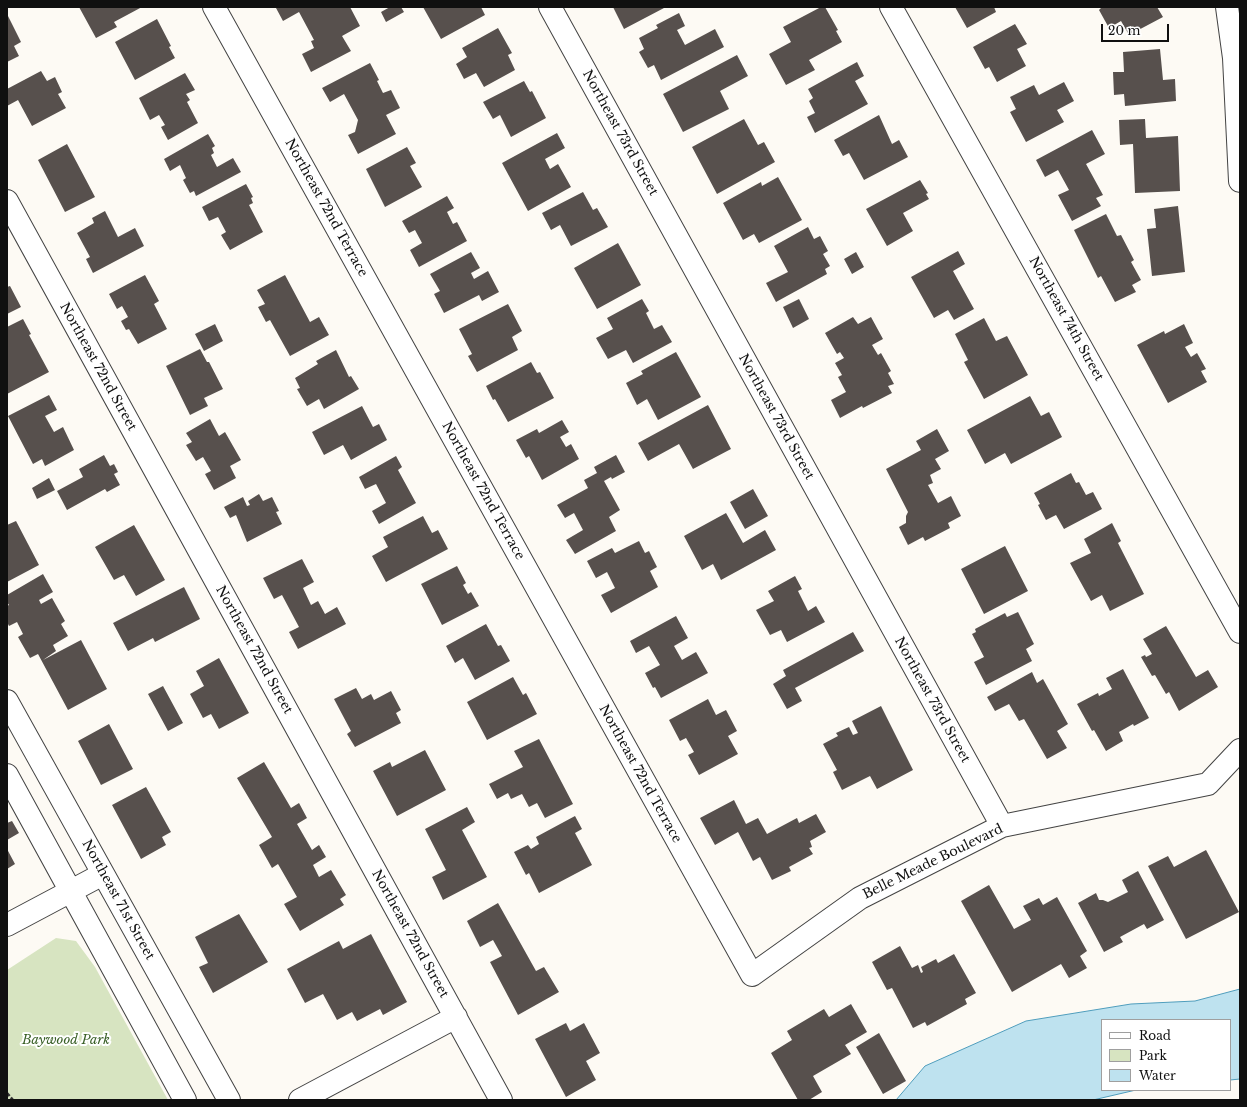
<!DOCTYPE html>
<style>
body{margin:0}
#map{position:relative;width:1247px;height:1107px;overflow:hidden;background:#fdfaf4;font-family:"Libre Baskerville",serif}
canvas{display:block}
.frame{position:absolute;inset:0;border:8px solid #101010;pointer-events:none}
.legend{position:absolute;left:1101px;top:1019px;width:130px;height:72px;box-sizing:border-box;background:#fff;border:1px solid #9f9f9f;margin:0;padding:5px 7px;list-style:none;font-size:12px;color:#101010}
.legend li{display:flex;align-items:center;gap:8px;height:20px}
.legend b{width:20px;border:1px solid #9f9f9f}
.scale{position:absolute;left:1101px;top:24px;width:68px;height:18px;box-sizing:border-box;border:2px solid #101010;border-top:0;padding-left:5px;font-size:12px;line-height:14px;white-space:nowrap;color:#101010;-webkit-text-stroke:3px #fff;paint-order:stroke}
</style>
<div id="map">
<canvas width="1247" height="1107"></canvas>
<div class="frame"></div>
<ul class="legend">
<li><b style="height:5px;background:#fff"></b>Road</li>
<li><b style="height:11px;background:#d7e4c1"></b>Park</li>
<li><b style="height:11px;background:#bee2ef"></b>Water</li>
</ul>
<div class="scale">20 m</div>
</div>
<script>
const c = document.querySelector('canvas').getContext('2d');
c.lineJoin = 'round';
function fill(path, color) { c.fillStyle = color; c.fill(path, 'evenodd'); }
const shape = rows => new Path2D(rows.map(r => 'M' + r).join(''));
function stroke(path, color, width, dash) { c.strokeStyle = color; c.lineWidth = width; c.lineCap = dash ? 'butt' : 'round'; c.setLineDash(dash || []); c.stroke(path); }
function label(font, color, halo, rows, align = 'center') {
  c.font = font + ' "Libre Baskerville",serif'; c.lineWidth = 4; c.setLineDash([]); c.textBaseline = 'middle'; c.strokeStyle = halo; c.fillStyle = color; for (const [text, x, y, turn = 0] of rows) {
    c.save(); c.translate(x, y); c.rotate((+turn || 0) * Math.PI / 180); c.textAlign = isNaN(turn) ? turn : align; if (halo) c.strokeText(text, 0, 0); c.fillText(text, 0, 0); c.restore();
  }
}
fill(shape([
 [56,938,76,941,95,967,168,1100,7,1100,7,970]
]), '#d7e4c1');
const water = shape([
 [1240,989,1240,1079,1230,1080,1230,1020,1102,1020,1102,1090,1136,1090,1093,1100,896,1100,925,1066,1026,1021,1131,1004,1195,1001,1240,989]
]);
fill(water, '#bee2ef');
stroke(water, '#4f9dbc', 1);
fill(shape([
 [79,7,142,7,114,22,117,27,96,38],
 [278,7,335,7,336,8,339,7,350,7,360,26,342,36,351,51,311,72,302,54,314,48,311,41,314,40,299,12,283,21,276,8],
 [390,7,401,7,404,12,386,22,381,12],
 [423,7,481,7,485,15,441,39],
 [613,7,663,7,664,8,624,29],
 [821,7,825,7,838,30,836,31,842,42,809,60,815,70,786,85,769,54,791,42,783,27],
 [955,7,994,7,996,12,967,28],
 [1100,7,1157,7,1163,17,1129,35,1121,21,1109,28,1099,10,1101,8],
 [679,13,685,26,677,30,685,45,715,29,724,47,661,80,654,65,648,68,639,52,644,49,639,38,658,28,656,25],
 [7,14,21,42,14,46,19,56,7,62],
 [157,19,171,46,169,47,175,58,135,80,115,42],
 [1015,24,1027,44,1017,49,1026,66,997,82,989,67,985,69,973,47],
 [498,28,512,53,508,55,515,70,484,87,476,73,464,79,456,64,467,57,462,48],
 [1160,49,1163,80,1175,79,1176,101,1125,106,1124,94,1114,95,1113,72,1124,72,1123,52],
 [737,55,748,76,720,91,729,109,683,132,663,94],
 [857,62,864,76,855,81,868,104,815,133,807,117,815,113,809,101,813,98,808,89],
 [370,63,379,80,377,81,383,93,391,90,400,108,386,115,396,134,358,154,348,135,355,132,358,120,344,94,330,102,322,88],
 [41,71,47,81,55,77,62,92,58,94,66,108,32,126,18,100,7,106,7,89],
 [185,73,195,90,186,94,190,100,187,102,198,123,168,140,161,127,165,125,159,115,150,120,139,98],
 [524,81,530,92,532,91,546,118,511,137,500,115,493,119,483,102],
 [1064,82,1074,101,1057,110,1064,122,1026,142,1010,112,1016,109,1010,97,1034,85,1039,95],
 [879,115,892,144,899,140,908,157,864,180,849,153,843,156,834,140],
 [744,119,758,145,764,142,775,162,717,194,692,147],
 [1145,119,1146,138,1178,136,1180,191,1135,193,1133,144,1120,145,1119,120],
 [1092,130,1105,154,1086,164,1103,195,1096,198,1101,206,1072,221,1058,195,1069,190,1058,170,1045,177,1036,160],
 [557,133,565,148,545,159,550,169,558,164,571,187,528,211,502,163],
 [208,134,215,146,212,148,214,153,211,155,217,167,233,158,241,172,196,196,194,191,190,193,183,180,186,178,180,165,170,171,164,159],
 [67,144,95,197,65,212,38,160],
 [407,147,416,163,410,166,422,187,385,207,366,169],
 [778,177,802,220,759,243,754,234,743,240,723,203,761,182,762,186],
 [920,180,928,193,926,194,929,199,903,213,913,231,887,246,866,209],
 [246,184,253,197,251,198,253,203,249,205,263,232,230,250,221,235,226,232,218,217,209,221,202,207],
 [583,192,593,210,597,208,608,227,571,246,560,225,551,230,542,213],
 [447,196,454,208,447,212,453,224,457,222,467,241,419,267,410,250,422,243,415,230,409,233,402,221],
 [1178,206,1185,272,1152,276,1147,229,1156,228,1154,209],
 [105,211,118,237,135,228,144,246,93,273,86,259,90,257,77,233,94,223,92,218],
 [1106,214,1117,236,1121,235,1134,260,1131,262,1141,280,1132,285,1136,292,1115,302,1101,276,1098,278,1074,230],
 [808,227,814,239,820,236,828,251,823,254,830,266,825,269,827,274,776,302,766,283,788,272,774,246],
 [618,243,641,285,597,309,574,268],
 [958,251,965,264,953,271,974,309,954,320,948,310,934,318,911,277],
 [471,252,480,268,471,273,474,279,488,271,499,292,482,301,479,295,444,313,434,294,440,291,430,274],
 [856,252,864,267,852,274,844,259],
 [145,275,159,301,154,304,167,329,138,344,129,329,126,330,121,321,128,317,122,306,117,309,109,294],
 [285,275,310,322,319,317,329,335,290,356,270,320,266,322,258,307,265,304,257,290],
 [10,286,21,307,7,314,7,287],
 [642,299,649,311,646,313,654,329,662,325,672,342,633,363,626,350,608,359,596,338,613,329,607,318],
 [799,299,809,319,793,328,783,307],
 [508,304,522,331,512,337,518,350,477,372,468,356,472,354,459,329],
 [853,317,858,324,871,317,883,339,872,345,878,355,881,353,891,371,888,373,894,384,888,386,892,393,863,408,862,406,840,418,831,400,846,392,838,377,842,375,835,363,844,358,840,352,837,354,825,333],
 [984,318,996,341,1007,336,1028,375,984,399,964,362,968,360,955,334],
 [23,319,31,334,29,335,49,372,7,394,7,327],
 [215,324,223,341,204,351,195,334],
 [1184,324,1193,343,1185,347,1191,357,1197,353,1206,369,1201,371,1207,382,1168,403,1137,345,1164,331,1165,334],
 [200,349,207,362,209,362,223,389,204,398,208,406,190,415,166,366],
 [336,350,349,377,351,376,359,389,324,409,319,399,307,406,297,389,300,388,295,378,318,364,316,361],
 [676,352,701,397,658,420,647,399,637,405,626,383,643,374,641,371],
 [531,362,537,373,540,372,554,398,508,422,495,399,493,400,486,386],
 [49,395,57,410,45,416,54,432,63,427,74,450,45,466,42,459,33,464,8,416],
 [1030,396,1041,416,1049,412,1062,437,1011,464,1005,453,985,464,967,430],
 [708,405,731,449,693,469,679,444,648,461,638,443],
 [362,406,373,427,379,424,387,440,351,460,343,445,324,455,312,432],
 [210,419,219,436,225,432,241,460,230,466,236,478,214,490,205,474,211,471,203,457,196,461,186,445,192,442,186,433],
 [562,420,569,432,560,437,566,447,571,444,579,459,542,480,529,456,526,458,516,440,537,429,539,433],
 [937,429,949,451,935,459,941,469,930,475,933,483,928,485,938,503,951,496,961,516,948,523,950,528,925,541,923,537,908,545,899,527,906,523,906,516,908,512,886,469,921,450,916,441],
 [104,455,110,466,114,464,118,472,114,474,120,485,107,492,105,489,67,510,57,491,83,477,79,469],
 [616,455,625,472,612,479,611,477,604,481,620,510,609,517,616,531,575,554,566,540,583,530,574,513,565,518,557,505,588,488,584,480,597,473,594,467],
 [396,456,402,467,398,470,416,503,379,524,372,511,386,503,376,484,365,489,359,477],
 [1071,473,1076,483,1079,482,1086,495,1093,492,1102,509,1064,529,1056,515,1046,520,1038,505,1040,504,1034,493],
 [49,478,55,490,37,499,32,488],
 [753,489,768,516,745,529,730,502],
 [259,494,263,501,272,497,279,511,276,512,282,524,247,542,236,515,230,518,224,507,243,497,247,506,250,505,248,501],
 [726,513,743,543,765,530,776,550,721,580,713,564,702,570,684,536],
 [423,516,432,533,438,530,448,549,386,582,372,556,388,547,383,537],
 [16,521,39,565,7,582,7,525],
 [1112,523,1121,541,1118,543,1144,594,1110,611,1102,595,1091,601,1070,563,1091,553,1084,539],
 [134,525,165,580,136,596,124,575,114,580,95,547],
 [639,541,645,553,649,551,657,567,650,571,658,587,611,613,601,595,615,588,607,572,596,578,587,561,612,548,615,553],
 [1005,546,1028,591,984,614,961,569],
 [302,559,314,582,303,588,311,605,318,601,325,614,337,607,346,624,298,649,289,632,299,627,282,595,274,599,263,578],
 [457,566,466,583,463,585,468,594,471,592,479,606,442,625,421,584],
 [43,574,53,592,39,600,41,604,52,598,65,621,61,624,68,636,53,645,56,651,43,660,81,640,107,689,68,710,38,654,30,658,18,637,23,634,17,622,9,626,7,622,7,606,9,605,7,602,7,595],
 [795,576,802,589,798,591,808,611,816,606,825,622,787,642,781,630,770,635,756,610,774,601,768,591],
 [184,587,200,619,155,642,153,638,128,651,113,623],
 [1018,612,1034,644,1026,649,1032,661,986,685,974,662,984,657,972,634,976,632,975,629,1005,613,1007,617],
 [676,616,688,638,674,646,682,660,696,652,708,673,661,698,655,687,653,688,645,673,660,665,649,646,636,653,630,641],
 [486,624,498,646,501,645,510,661,475,680,463,658,455,663,446,646],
 [1166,626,1196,677,1208,670,1218,687,1179,711,1169,692,1166,694,1155,675,1152,676,1141,657,1145,655,1146,657,1152,654,1143,639],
 [853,632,864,651,795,688,802,701,787,709,773,684,786,676,783,670],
 [219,658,249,713,219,729,211,714,203,718,190,694,204,686,196,671],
 [1123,669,1149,718,1134,726,1133,724,1119,732,1123,741,1106,751,1094,730,1092,731,1077,704,1098,693,1099,696,1112,689,1106,678],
 [1032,672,1037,683,1043,679,1068,724,1057,731,1067,748,1047,759,1024,719,1019,721,1009,704,995,711,987,697],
 [513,677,523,695,526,693,537,714,487,740,467,702],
 [163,686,183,723,168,731,148,694],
 [356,688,362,699,371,694,374,700,391,691,401,710,396,713,401,723,355,747,347,734,351,731,334,699],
 [708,699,716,715,726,710,737,731,728,736,738,754,699,775,688,755,694,752,686,738,680,741,669,720],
 [881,706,913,770,877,789,870,776,842,790,833,772,837,770,823,744,838,736,836,733,849,727,853,735,858,733,852,721],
 [109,724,133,769,101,785,78,741],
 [539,739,573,804,545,818,537,803,529,807,522,794,511,799,508,793,497,799,489,784,523,767,514,751],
 [425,750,446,790,397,816,373,771,390,762,392,767],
 [264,762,291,808,299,803,307,818,297,824,312,850,319,845,326,857,313,865,319,877,331,870,346,895,340,899,344,905,300,931,284,904,297,897,278,864,272,868,259,845,272,837,237,778],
 [146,787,171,832,162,837,166,845,141,859,112,805],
 [734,800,746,824,758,818,767,834,797,818,799,823,816,814,826,832,810,841,812,847,809,848,813,854,789,867,791,871,772,880,760,857,753,861,738,832,715,845,700,818],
 [467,807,475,822,462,830,487,877,443,900,432,877,446,870,425,829],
 [575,816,582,829,575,833,592,865,539,893,529,873,526,875,514,852,528,845,531,849,539,844,536,837],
 [12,821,19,833,7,840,7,823],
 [7,849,15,864,7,869],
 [1206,850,1239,912,1186,939,1148,866,1168,856,1174,867],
 [1138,871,1164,920,1147,929,1144,924,1120,937,1123,942,1104,952,1078,903,1096,893,1099,900,1103,900,1108,902,1128,892,1122,880],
 [989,885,1014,929,1031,920,1023,906,1039,898,1043,905,1057,897,1087,951,1080,956,1087,968,1069,978,1061,964,1012,992,961,901],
 [498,903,536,971,544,967,559,992,518,1015,490,962,502,956,493,940,480,947,467,921],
 [239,914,268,962,213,993,199,967,208,963,195,937],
 [371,934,407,1002,383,1015,380,1009,357,1021,352,1012,337,1020,323,994,305,1003,287,969,339,941,343,949],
 [900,946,912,968,918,965,921,973,923,972,921,967,936,959,938,963,954,954,976,993,965,999,967,1004,927,1026,925,1022,913,1028,892,988,887,990,872,962],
 [851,1004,867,1032,845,1045,851,1054,813,1076,822,1092,809,1100,798,1100,771,1053,792,1040,787,1031,824,1009,829,1017],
 [566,1023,570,1031,584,1023,600,1053,586,1061,596,1080,566,1097,535,1039],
 [879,1033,906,1081,883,1094,856,1047]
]), '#57504d');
const minor = shape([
 [214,7,752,975,860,898,1002,826,1208,784,1240,750],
 [550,7,1002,826],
 [891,7,1240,632],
 [1227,7,1234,58,1240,181],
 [7,201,501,1100],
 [7,701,229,1100],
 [7,775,185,1100],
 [7,925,103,874],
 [300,1100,456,1017]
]);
stroke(minor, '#434343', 24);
stroke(shape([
 [7,1093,13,1100]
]), '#323232', 2.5, [4, 2]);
stroke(minor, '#fff', 22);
label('13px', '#101010', '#fff', [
 ["Northeast 73rd Street",620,133,61],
 ["Northeast 72nd Terrace",326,208,61],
 ["Northeast 74th Street",1066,319,61],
 ["Northeast 72nd Street",98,367,61],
 ["Northeast 73rd Street",776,417,61],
 ["Northeast 72nd Terrace",483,491,61],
 ["Northeast 72nd Street",254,650,61],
 ["Northeast 73rd Street",932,700,61],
 ["Northeast 72nd Terrace",640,774,61],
 ["Belle Meade Boulevard",933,862,-26],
 ["Northeast 71st Street",118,900,61],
 ["Northeast 72nd Street",410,934,61]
]);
label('italic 13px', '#3a6028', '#fff', [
 ["Baywood Park",66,1040]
]);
</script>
